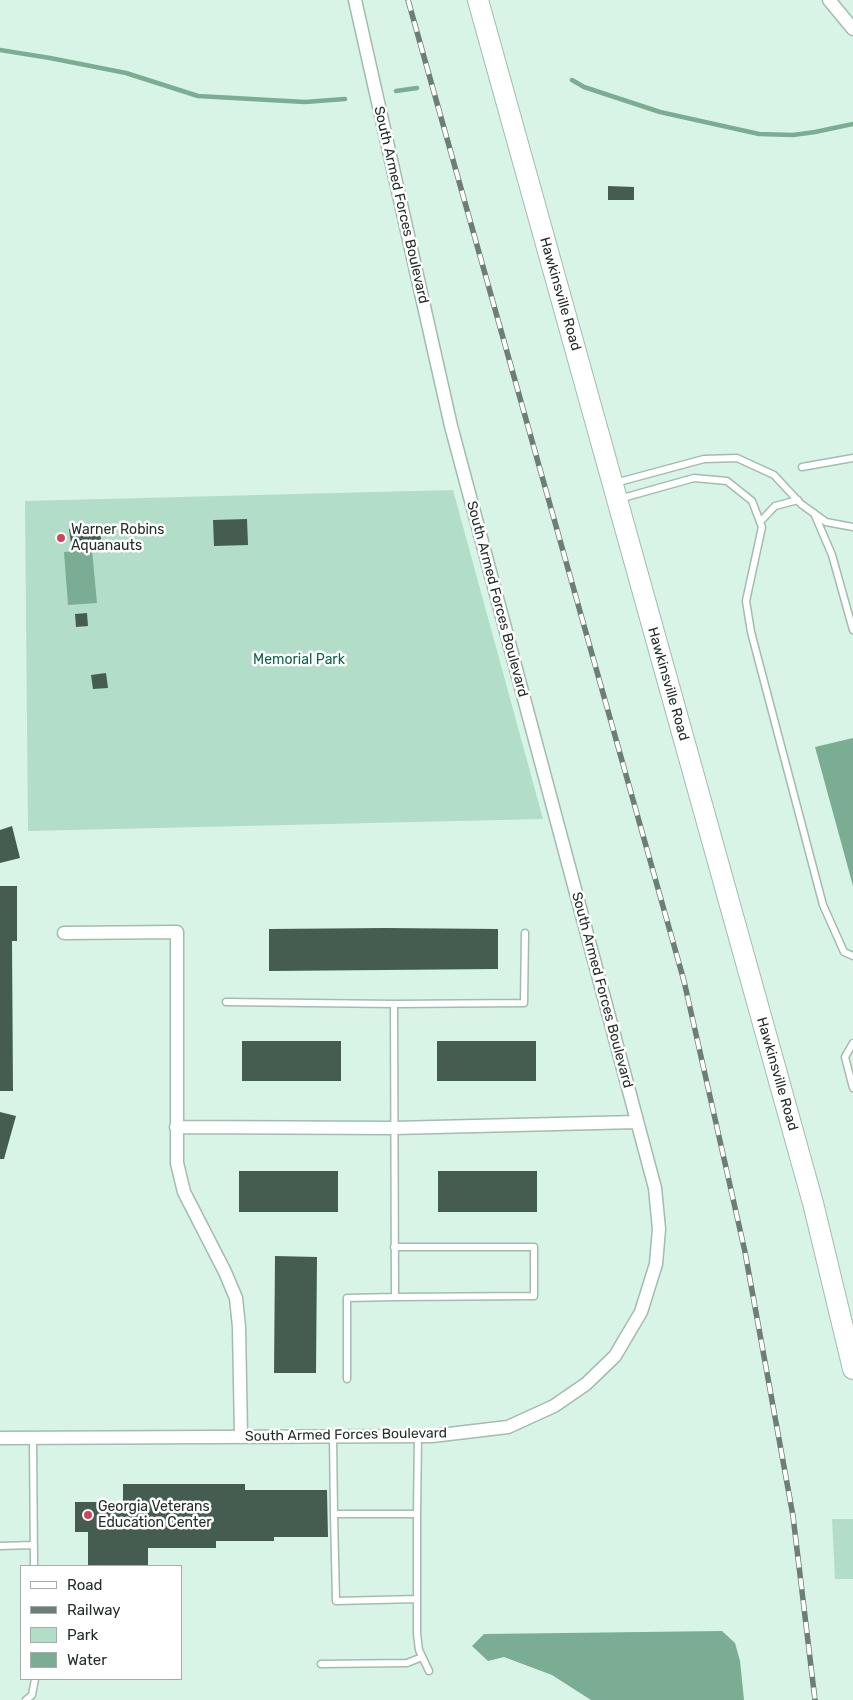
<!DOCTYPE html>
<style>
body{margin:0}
#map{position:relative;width:853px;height:1700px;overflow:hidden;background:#d8f4e6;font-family:Rubik,sans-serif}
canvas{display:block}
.legend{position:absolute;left:20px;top:1565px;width:162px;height:115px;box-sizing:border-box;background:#fff;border:1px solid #a7aba9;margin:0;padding:6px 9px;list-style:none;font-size:15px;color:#232e29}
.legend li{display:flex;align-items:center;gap:10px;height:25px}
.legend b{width:25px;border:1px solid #a7aba9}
</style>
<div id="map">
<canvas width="853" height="1700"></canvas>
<ul class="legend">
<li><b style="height:6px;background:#fff"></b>Road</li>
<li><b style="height:6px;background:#6c7e75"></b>Railway</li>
<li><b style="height:14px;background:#b2ddc8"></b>Park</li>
<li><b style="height:14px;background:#7bac94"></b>Water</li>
</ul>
</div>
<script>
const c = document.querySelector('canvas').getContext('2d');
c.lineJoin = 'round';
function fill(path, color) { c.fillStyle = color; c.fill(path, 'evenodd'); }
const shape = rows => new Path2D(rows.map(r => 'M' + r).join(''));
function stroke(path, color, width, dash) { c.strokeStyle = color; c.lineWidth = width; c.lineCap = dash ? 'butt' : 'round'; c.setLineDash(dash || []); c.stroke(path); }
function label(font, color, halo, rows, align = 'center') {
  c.font = font + ' Rubik,sans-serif'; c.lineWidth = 5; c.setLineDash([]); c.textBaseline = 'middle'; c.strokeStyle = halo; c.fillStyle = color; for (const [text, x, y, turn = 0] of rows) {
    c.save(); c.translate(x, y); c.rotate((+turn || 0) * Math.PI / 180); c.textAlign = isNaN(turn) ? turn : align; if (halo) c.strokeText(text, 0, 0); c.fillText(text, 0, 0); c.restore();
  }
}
fill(shape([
 [453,490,543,819,28,831,25,501],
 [832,1519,853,1519,853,1579,835,1579]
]), '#b2ddc8');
fill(shape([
 [92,550,97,603,68,605,64,552],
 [853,738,853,886,815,747],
 [722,1631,735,1643,740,1661,744,1700,591,1700,552,1675,504,1657,488,1661,472,1646,484,1634]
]), '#7bac94');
stroke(shape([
 [0,50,50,58,126,73,198,96,305,102,345,99],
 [572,80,584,87,660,112,759,134,793,135,815,132,853,124],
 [396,91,417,88]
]), '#7bac94', 4.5);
fill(shape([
 [608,186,634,187,634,200,608,200],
 [247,519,248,545,214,546,213,520],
 [100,526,101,540,71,543,69,529],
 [87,613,88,626,76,627,75,614],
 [106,673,108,688,93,689,91,675],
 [12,826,20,858,0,863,0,830],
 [0,886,17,886,17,941,12,941,13,1091,0,1091],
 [386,928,498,929,498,969,269,971,269,929],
 [242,1041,341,1041,341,1081,242,1081],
 [437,1041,536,1041,536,1081,437,1081],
 [0,1112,16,1116,4,1159,0,1159],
 [239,1171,338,1171,338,1212,239,1212],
 [438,1171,537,1171,537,1212,438,1212],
 [275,1256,317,1257,316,1373,274,1373],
 [123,1484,245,1484,245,1490,327,1490,328,1537,274,1537,274,1541,216,1541,216,1548,148,1548,148,1566,88,1566,88,1532,75,1532,75,1502,123,1502]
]), '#455d51');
const lane = shape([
 [802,467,853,458],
 [615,483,704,459,737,458,774,475,801,504,826,522,853,527],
 [619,499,694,478,727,481,752,501,762,527,746,601,751,632,823,905,844,952,853,956],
 [814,513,832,555,853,630],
 [760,522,775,506,798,500],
 [226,1002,394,1004,524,1003,525,933],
 [853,1043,845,1057,853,1088],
 [394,1247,534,1247,534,1296,395,1297],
 [347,1379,347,1298,395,1297,394,1004],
 [333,1437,334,1514,417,1514,418,1436],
 [33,1438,34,1566],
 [334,1514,336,1601,417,1599],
 [417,1514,417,1634,419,1650,429,1671],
 [0,1546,34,1545],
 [321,1664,407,1663,422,1657],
 [26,1700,32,1695,35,1679]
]);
const street = shape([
 [829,0,853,29],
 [64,933,177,932,177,1163,184,1192,225,1272,236,1298,239,1327,241,1436],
 [176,1127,394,1128,637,1122],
 [0,1438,432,1436,508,1427,554,1406,586,1384,615,1356,641,1312,656,1264,659,1229,655,1188,451,426,355,0]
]);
const primary = shape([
 [478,0,813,1203,853,1369]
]);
stroke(lane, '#a2bcaf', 9);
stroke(street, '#a2bcaf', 15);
stroke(primary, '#a2bcaf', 22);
stroke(lane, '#fff', 6);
stroke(street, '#fff', 12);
stroke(primary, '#fff', 20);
const rail = shape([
 [408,0,684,981,745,1252,793,1516,815,1700]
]);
stroke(rail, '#6c7e75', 5.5);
stroke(rail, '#fff', 4, [11]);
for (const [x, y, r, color] of [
 [61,538,5,"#d3435e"],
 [88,1515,5,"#d3435e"]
]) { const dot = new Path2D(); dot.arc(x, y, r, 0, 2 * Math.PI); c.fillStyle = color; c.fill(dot); stroke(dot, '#fff', 2); }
label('14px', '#232e29', '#fff', [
 ["South Armed Forces Boulevard",401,205,77],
 ["Hawkinsville Road",560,294,74],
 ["South Armed Forces Boulevard",497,599,75],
 ["Hawkinsville Road",668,684,74],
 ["South Armed Forces Boulevard",602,990,75],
 ["Hawkinsville Road",777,1074,74],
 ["South Armed Forces Boulevard",346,1435,-1]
]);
label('14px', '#232e29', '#fff', [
 ["Warner Robins",71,530],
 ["Aquanauts",71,546],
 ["Georgia Veterans",98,1507],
 ["Education Center",98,1523]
], 'left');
label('14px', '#0b6546', '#fff', [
 ["Memorial Park",299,660]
]);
</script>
